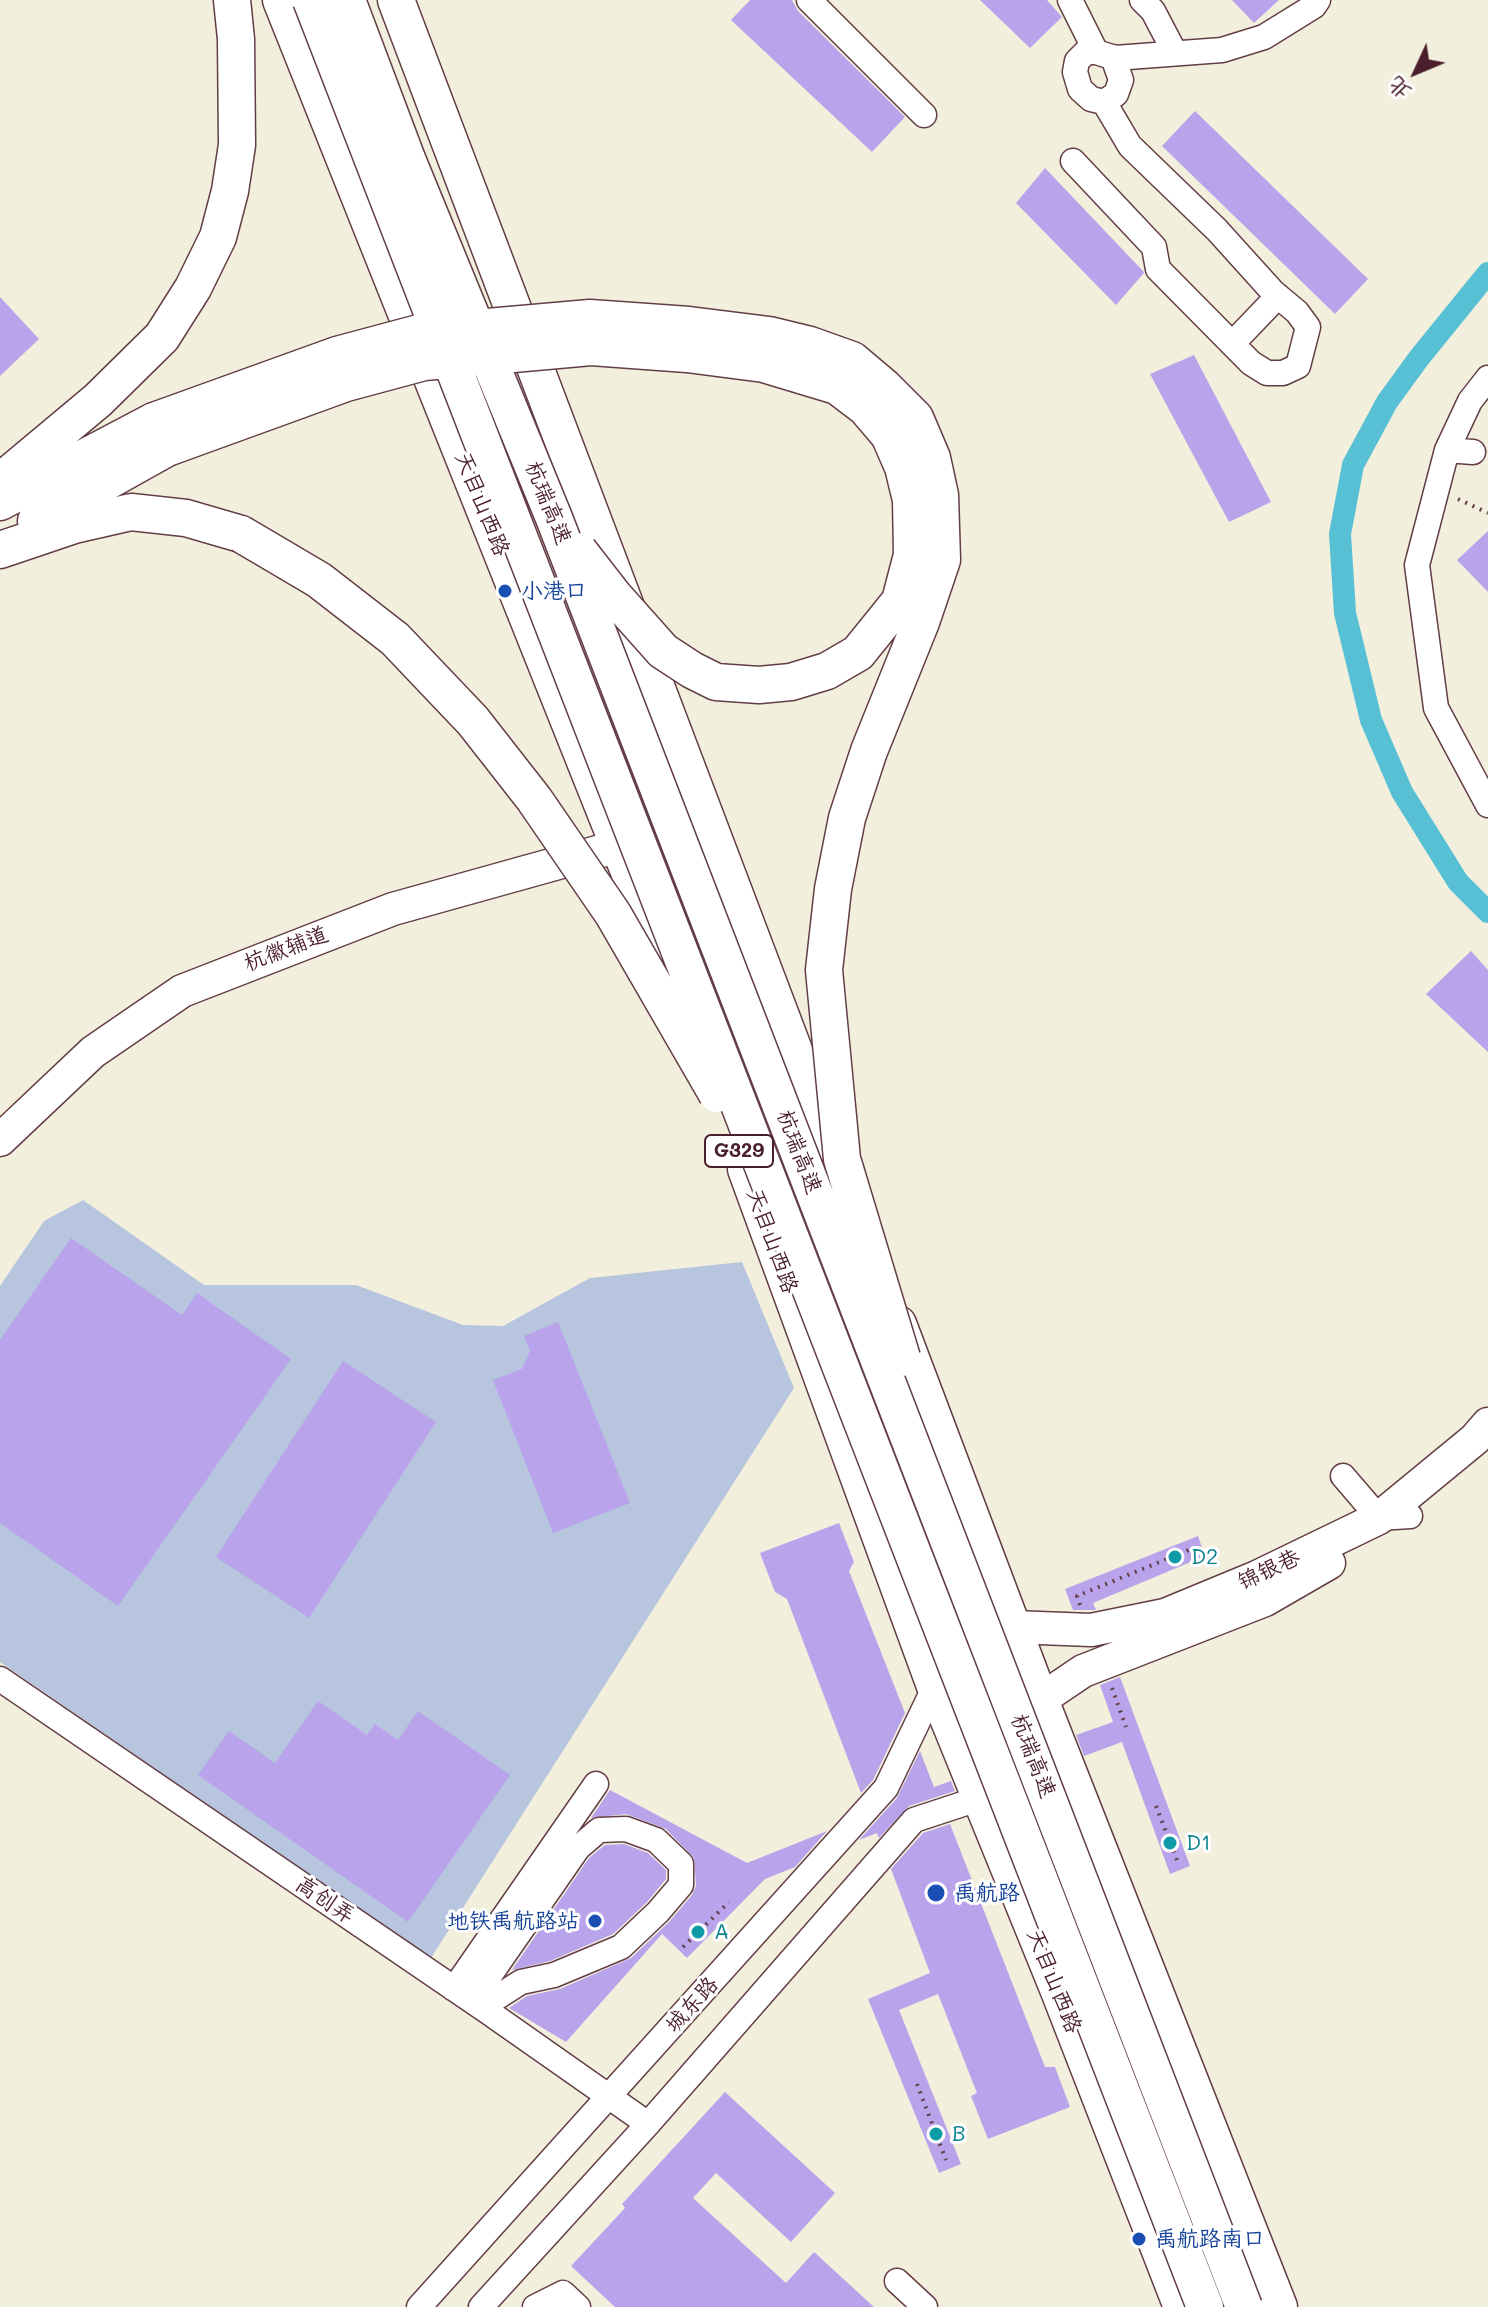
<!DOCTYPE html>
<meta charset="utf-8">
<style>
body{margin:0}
#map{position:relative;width:1488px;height:2307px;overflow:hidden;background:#f3efdd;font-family:Mali,"LXGW WenKai TC",sans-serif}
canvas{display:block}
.north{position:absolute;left:1376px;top:32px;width:80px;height:80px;-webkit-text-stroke:6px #fff;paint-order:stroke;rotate:226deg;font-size:22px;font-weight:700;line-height:32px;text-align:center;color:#4a1f2b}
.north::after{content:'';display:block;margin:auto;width:28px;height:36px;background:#4a1f2b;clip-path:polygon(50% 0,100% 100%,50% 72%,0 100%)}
</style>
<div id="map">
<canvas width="1488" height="2307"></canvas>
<div class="north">北</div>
</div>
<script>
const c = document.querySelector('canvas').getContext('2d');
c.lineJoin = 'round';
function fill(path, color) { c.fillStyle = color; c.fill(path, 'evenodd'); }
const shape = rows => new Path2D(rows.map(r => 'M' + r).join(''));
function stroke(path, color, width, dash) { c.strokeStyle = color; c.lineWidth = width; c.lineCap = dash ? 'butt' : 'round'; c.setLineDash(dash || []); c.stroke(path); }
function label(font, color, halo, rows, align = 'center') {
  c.font = font + ' Mali,"LXGW WenKai TC",sans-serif'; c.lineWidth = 6; c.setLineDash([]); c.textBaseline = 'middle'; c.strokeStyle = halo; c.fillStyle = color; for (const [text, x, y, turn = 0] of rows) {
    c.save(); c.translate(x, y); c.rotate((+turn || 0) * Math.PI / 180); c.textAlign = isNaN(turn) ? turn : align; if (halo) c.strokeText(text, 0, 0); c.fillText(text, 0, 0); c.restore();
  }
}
fill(shape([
 [83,1200,204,1285,356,1285,463,1325,503,1326,590,1278,742,1262,794,1388,431,1958,0,1662,0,1286,44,1221]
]), '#b7c5de');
stroke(shape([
 [1488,273,1419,358,1387,402,1353,465,1340,534,1345,613,1371,720,1402,792,1458,882,1488,912]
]), '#58c0d5', 22);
fill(shape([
 [750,0,792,0,798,11,905,117,872,152,731,20],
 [980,0,1047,0,1062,17,1030,48],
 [1232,0,1279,0,1254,23],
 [1195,111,1368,279,1335,314,1162,146],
 [1045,168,1143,271,1144,273,1116,305,1016,203],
 [0,297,39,339,0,376],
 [1194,355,1271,502,1229,522,1150,374],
 [1488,531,1488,592,1457,560],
 [1471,951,1488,970,1488,1052,1426,994],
 [71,1238,182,1315,197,1293,291,1359,118,1606,0,1523,0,1340],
 [558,1322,630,1503,553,1533,493,1380,522,1369,530,1351,524,1336],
 [343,1361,436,1422,309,1618,216,1557],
 [839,1523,854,1562,849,1571,905,1713,873,1780,861,1793,787,1599,775,1592,760,1553],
 [1198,1536,1205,1556,1093,1603,1096,1610,1073,1610,1065,1589],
 [1120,1677,1190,1866,1170,1874,1122,1742,1084,1756,1076,1735,1113,1722,1100,1685],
 [318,1701,367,1735,375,1724,398,1740,418,1711,510,1775,408,1922,198,1775,229,1731,275,1763],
 [920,1751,934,1787,951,1781,955,1791,909,1806,879,1838,877,1833,859,1840,897,1798],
 [610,1790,747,1863,827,1831,795,1867,765,1879,687,1958,662,1934,566,2042,509,2008,527,1996,560,1989,631,1958,669,1922,692,1895,696,1886,694,1858,666,1829,626,1814,591,1818],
 [950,1824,1045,2067,1055,2067,1070,2107,988,2139,971,2096,977,2093,938,1994,899,2010,961,2164,939,2173,868,1999,930,1973,891,1869,923,1833],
 [624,1844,648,1853,666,1870,666,1879,647,1902,613,1934,550,1961,512,1970,589,1858,605,1845],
 [725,2092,835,2193,791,2242,716,2173,693,2198,786,2283,814,2252,874,2307,615,2307,571,2266,625,2208,622,2204]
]), '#b9a4ec');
const minor = shape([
 [809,0,924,115],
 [1070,0,1096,52,1115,58,1222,50,1264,37,1314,6,1318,0],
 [1142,0,1153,11,1175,53],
 [1096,52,1086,52,1077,61,1075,72,1080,89,1091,99,1104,102,1116,94,1121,80,1113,57],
 [1073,161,1154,247,1158,269,1251,363,1267,373,1283,373,1298,366,1308,327,1297,312,1273,292,1217,230,1130,146,1104,102],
 [1232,344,1278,296],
 [1488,378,1470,401,1447,450,1417,565,1436,708,1488,805],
 [1447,450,1473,452],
 [1343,1476,1379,1518,1410,1516],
 [0,1679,487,2011,648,2124],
 [454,1989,596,1784],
 [472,2001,578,1848,599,1830,626,1829,656,1840,681,1864,681,1885,658,1912,621,1947,554,1975,521,1982,493,2000,487,2011],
 [897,2281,925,2307],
 [419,2307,886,1788,935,1686,941,1681],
 [481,2307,648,2124,914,1820,981,1798,1027,1723],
 [535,2307,563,2293,578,2307]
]);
const major = shape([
 [0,1140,93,1052,182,991,393,909,619,846],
 [1013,1627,1091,1630,1165,1615,1257,1577,1379,1518,1475,1439,1488,1424],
 [1040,1700,1083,1671,1265,1600,1329,1563]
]);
const highway = shape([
 [281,0,666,964],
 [396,0,837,1164],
 [0,482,98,400,162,337,193,288,218,237,230,191,237,145,236,39,232,0],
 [0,502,154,421],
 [36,521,167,448],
 [0,550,74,525,131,512,186,518,241,534],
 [746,1169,935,1686,1059,1991,1182,2307],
 [898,1324,1040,1700,1279,2307]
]);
stroke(minor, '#633e46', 27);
stroke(major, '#633e46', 35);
stroke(highway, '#633e46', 39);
stroke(shape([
 [1458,499,1488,513],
 [1080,1605,1077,1596,1191,1549],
 [1112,1688,1126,1727],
 [1156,1806,1178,1863],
 [683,1947,729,1902],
 [917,2084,946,2160]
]), '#633e46', 4, [2, 6]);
stroke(minor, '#fff', 24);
stroke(major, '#fff', 32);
stroke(highway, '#fff', 36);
const highwayBridge = shape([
 [311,0,1205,2307],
 [347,0,407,159,554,518,1244,2307],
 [154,421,337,355,419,333,590,318,689,325,769,335,810,345,852,360,884,387,915,418,932,458,940,495,942,560,921,622,869,751,847,818,833,889,824,970,842,1159,902,1358],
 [167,448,346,383,424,362,591,347,687,354,764,364,837,386,866,408,889,435,903,467,911,500,912,555,900,601,858,653,827,671,791,682,759,685,716,682,692,670,663,651,614,596,579,551],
 [241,534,319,580,395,639,473,721,534,799,613,914,717,1094]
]);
stroke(highwayBridge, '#633e46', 39, []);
stroke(highwayBridge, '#fff', 36);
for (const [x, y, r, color] of [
 [505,591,8,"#1a4fb4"],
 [1175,1557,8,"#0f9aa8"],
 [1170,1843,8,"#0f9aa8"],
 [936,1893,10,"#1a4fb4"],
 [595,1921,8,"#1a4fb4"],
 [698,1932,8,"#0f9aa8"],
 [936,2134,8,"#0f9aa8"],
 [1139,2239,8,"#1a4fb4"]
]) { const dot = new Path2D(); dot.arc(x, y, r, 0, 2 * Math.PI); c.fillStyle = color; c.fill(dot); stroke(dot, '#fff', 3); }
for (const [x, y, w] of [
 [739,1151,68]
]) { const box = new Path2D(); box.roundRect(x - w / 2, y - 16, w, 32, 6); c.fillStyle = '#fff'; c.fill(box); stroke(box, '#4a1f2b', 2); }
label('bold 20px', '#4a1f2b', null, [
 ["G329",739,1151]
]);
label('22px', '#4a1f2b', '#fff', [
 ["杭瑞高速",548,503,68],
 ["天目山西路",482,504,68],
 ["杭徽辅道",286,949,-21],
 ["杭瑞高速",799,1152,69],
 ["天目山西路",772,1241,70],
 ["锦银巷",1269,1570,-25],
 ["杭瑞高速",1033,1756,69],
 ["高创弄",325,1900,34],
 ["天目山西路",1054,1981,68],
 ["城东路",692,2005,-48]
]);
label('22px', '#164399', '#fff', [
 ["小港口",521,591],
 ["禹航路",954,1893],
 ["地铁禹航路站",579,1921,"right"],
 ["禹航路南口",1155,2239]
], 'left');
label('22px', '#0d838f', '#fff', [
 ["D2",1191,1557],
 ["D1",1186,1843],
 ["A",714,1932],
 ["B",952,2134]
], 'left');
</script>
